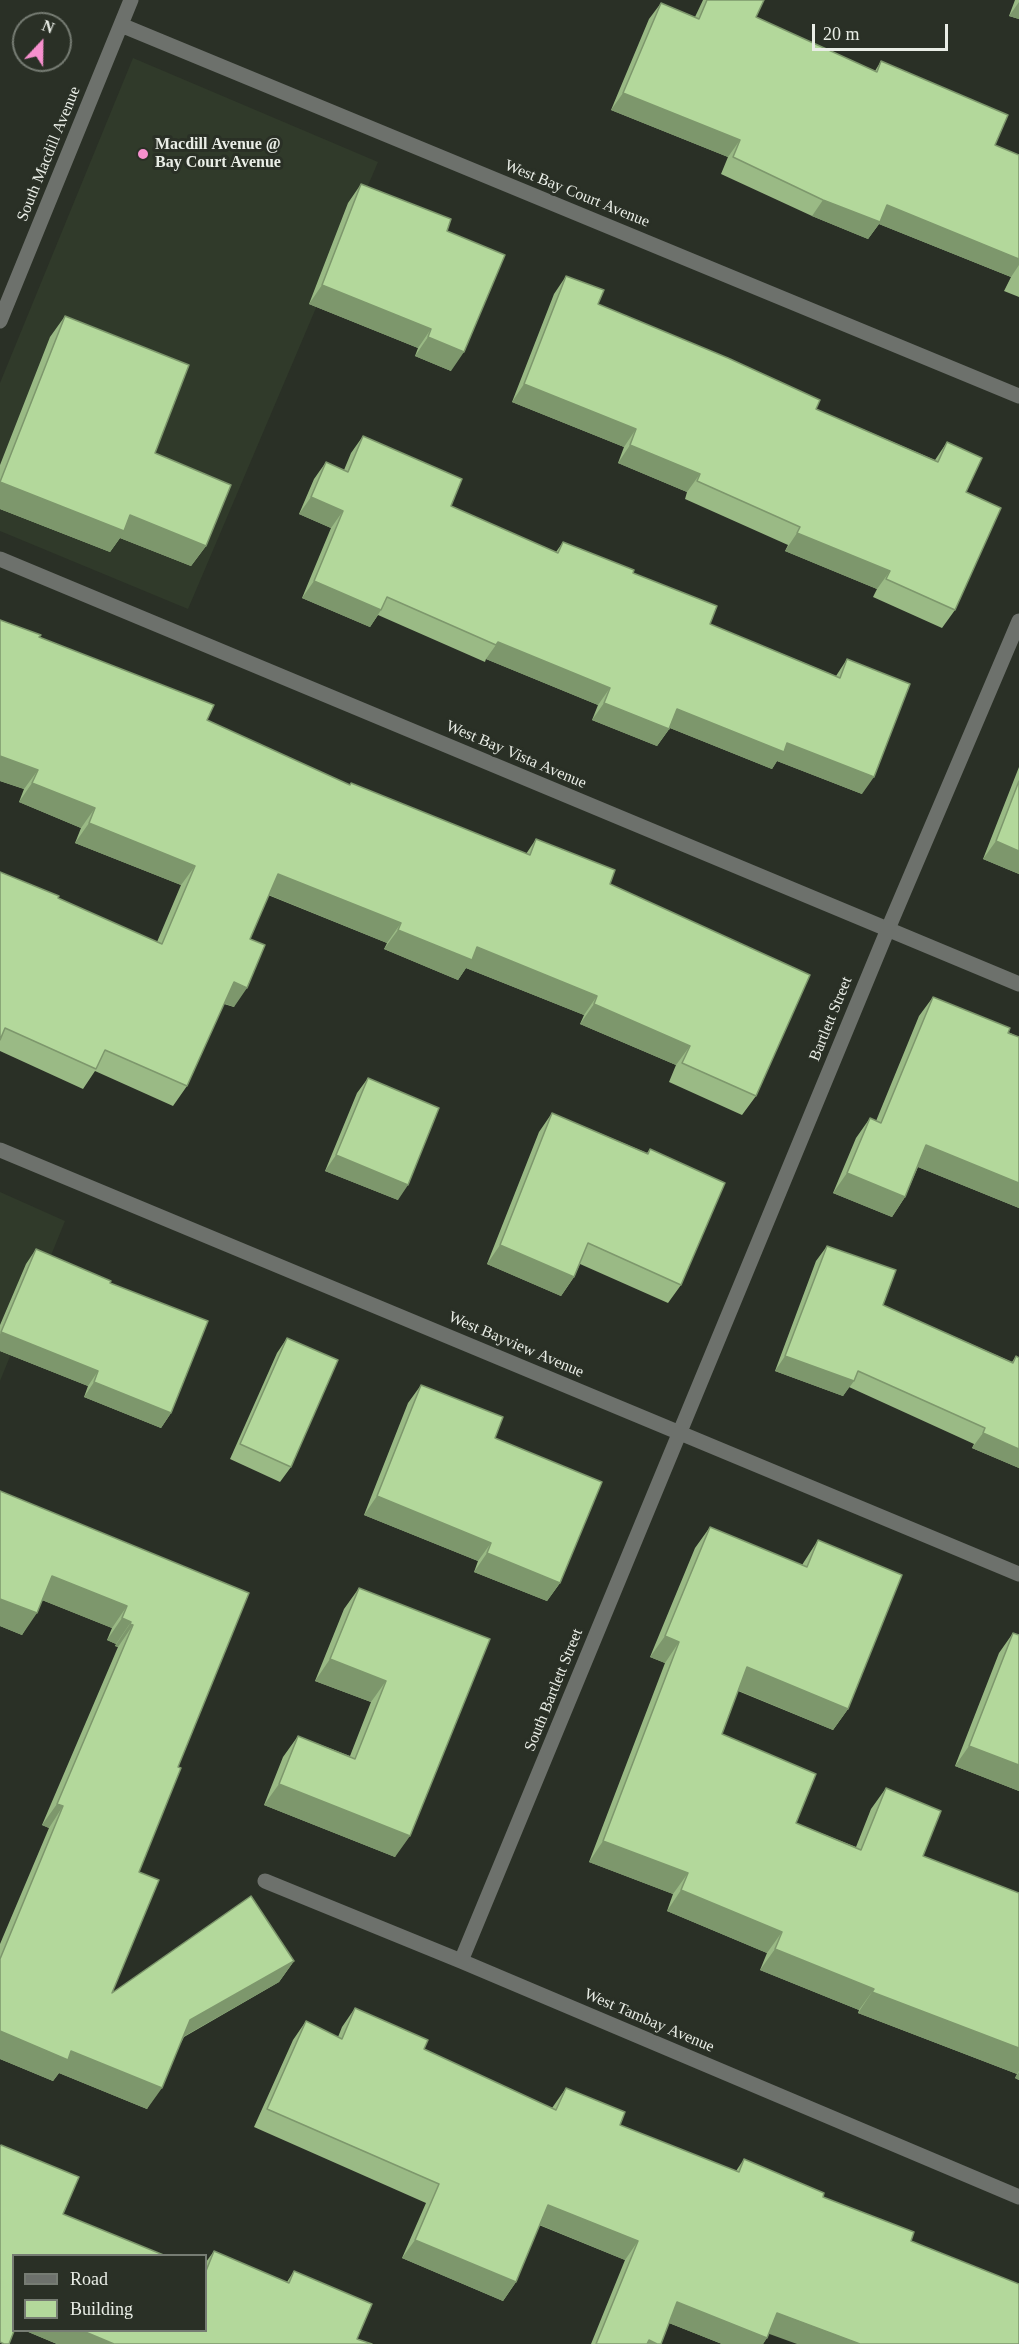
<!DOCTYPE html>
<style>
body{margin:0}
#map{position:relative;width:1019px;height:2344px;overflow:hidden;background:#2a3026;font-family:Georgia,serif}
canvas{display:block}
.legend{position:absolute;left:12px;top:2254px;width:195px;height:78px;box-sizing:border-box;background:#2a3026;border:2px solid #767c73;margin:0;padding:8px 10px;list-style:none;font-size:18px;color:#e9ede6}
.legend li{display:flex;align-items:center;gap:12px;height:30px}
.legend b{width:30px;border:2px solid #767c73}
.north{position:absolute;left:12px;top:12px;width:60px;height:60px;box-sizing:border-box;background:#2a3026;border:2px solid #767c73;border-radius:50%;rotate:22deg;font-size:16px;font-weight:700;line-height:24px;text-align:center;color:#e9ede6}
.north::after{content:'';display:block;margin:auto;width:21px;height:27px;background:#f790ce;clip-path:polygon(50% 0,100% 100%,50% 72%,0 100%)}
.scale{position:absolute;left:812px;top:24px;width:136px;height:27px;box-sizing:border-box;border:3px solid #e9ede6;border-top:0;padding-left:8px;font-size:18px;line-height:21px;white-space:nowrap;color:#e9ede6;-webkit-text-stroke:4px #2a3026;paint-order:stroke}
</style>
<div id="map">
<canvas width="1019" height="2344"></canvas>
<ul class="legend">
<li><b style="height:8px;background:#6d716c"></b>Road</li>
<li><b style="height:16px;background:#b3d89b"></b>Building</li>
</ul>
<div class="north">N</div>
<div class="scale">20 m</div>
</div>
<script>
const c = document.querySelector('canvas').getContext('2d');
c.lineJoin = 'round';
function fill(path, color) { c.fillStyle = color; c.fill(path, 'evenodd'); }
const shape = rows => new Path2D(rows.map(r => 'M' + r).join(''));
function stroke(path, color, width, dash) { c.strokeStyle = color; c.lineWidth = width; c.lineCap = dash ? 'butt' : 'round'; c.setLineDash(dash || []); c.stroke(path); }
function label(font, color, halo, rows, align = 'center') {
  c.font = font + ' Georgia,serif'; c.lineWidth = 6; c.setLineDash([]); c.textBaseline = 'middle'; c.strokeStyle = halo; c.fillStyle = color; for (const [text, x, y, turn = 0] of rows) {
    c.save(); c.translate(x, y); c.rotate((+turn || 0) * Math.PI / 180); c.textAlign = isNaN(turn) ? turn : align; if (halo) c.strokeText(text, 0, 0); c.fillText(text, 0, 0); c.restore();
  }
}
fill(shape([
 [133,58,378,162,188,609,0,531,0,383],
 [0,1192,65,1221,0,1381]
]), '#303a2a');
stroke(shape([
 [121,25,1019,396],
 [0,321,131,0],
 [0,559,1019,984],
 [0,1150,1019,1574],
 [265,1881,461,1961,1019,2197],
 [461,1961,888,929,1019,621]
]), '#6d716c', 15);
fill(shape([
 [703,0,764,0,756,17,875,71,881,61,995,145,1019,155,1019,297,1004,291,1011,277,879,224,868,239,812,216,721,174,728,157,611,110,649,19,661,3,695,17],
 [1015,0,1019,0,1019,19,1009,16],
 [361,184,447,231,451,371,415,356,418,348,309,304,348,203],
 [566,276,598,304,816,409,935,460,947,442,966,492,955,610,942,628,873,597,877,589,785,551,788,545,685,499,687,492,618,463,624,447,512,402,554,294],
 [65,316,155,453,206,546,191,566,120,538,110,552,0,509,0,465,50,337],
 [363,436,451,506,556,552,563,542,633,573,710,624,836,676,847,659,862,794,777,761,772,769,670,728,657,746,592,720,598,705,486,659,485,662,378,615,370,627,302,598,331,528,299,514,314,479,326,462,344,470,351,453],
 [0,620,39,637,207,720,350,785,526,854,536,839,610,884,756,1096,742,1115,669,1082,676,1065,580,1024,584,1015,466,968,458,980,384,949,387,943,268,895,250,939,234,1007,224,1004,187,1086,173,1106,95,1071,83,1089,0,1051,0,872,157,942,181,885,75,843,81,828,19,802,24,789,0,781],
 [1019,767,1019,874,983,859],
 [933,997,1019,1037,1019,1208,918,1167,905,1197,892,1217,833,1193,856,1138,870,1118,876,1121,919,1016],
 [368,1078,398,1200,325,1171,357,1093],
 [552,1113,647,1153,650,1149,681,1285,668,1303,580,1264,574,1277,561,1296,487,1264,539,1132],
 [827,1246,883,1305,1012,1362,1016,1356,1019,1468,972,1448,974,1444,849,1387,843,1396,775,1371,816,1261],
 [36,1249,110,1283,171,1413,161,1428,84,1397,88,1386,0,1351,0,1325,26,1264],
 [287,1338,291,1467,280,1482,230,1459,277,1353],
 [421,1385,495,1438,560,1583,547,1601,474,1572,478,1561,364,1515,408,1403],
 [0,1491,249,1593,178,1767,139,1872,112,1993,294,1961,279,1982,184,2037,147,2109,59,2073,53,2081,0,2059,0,1944,49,1828,42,1825,118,1647,115,1646,116,1644,107,1640,112,1628,42,1600,22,1635,0,1626],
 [710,1527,802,1565,818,1540,848,1709,833,1730,738,1691,722,1734,796,1823,856,1847,871,1809,886,1788,923,1856,1019,1893,1019,2080,1015,2078,1017,2074,858,2013,859,2010,760,1970,767,1953,667,1911,673,1894,589,1862,665,1663,650,1657,695,1548],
 [359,1588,490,1639,395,1857,264,1805,283,1757,298,1736,350,1756,371,1702,315,1681,344,1609],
 [1013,1633,1019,1791,955,1766,999,1653],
 [355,2008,424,2049,552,2108,566,2088,620,2125,736,2171,744,2159,769,2334,763,2344,722,2344,669,2323,661,2344,591,2344,625,2260,539,2225,516,2282,503,2301,402,2258,426,2203,254,2127,293,2040,306,2021,338,2037,342,2027],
 [214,2251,287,2282,294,2271,357,2339,372,2344,57,2344,26,2331,206,2331,206,2262]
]), '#9aba85');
fill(shape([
 [1019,2,1019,19,1009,16],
 [623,93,740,140,728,157,611,110],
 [823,200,887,205,1019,259,1019,265,1011,277,879,224,868,239,812,216],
 [322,285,431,329,418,348,309,304],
 [428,337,464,352,451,371,415,356],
 [524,384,636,429,624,447,512,402],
 [630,445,700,474,687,492,618,463],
 [0,482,130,515,206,546,191,566,120,538,110,552,0,509],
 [311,497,343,511,331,528,299,514],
 [797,533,890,571,877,589,785,551],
 [314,581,381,610,370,627,302,598],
 [498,642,610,688,598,705,486,659],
 [604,703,669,729,657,746,592,720],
 [677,709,787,743,874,777,862,794,777,761,772,769,665,726],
 [0,756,38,770,24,789,0,781],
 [32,783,95,808,81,828,19,802],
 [89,823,195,866,181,885,75,843],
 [996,841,1019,851,1019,874,983,859],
 [278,874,401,923,387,943,264,893],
 [398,930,477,947,597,996,584,1015,466,968,458,980,384,949],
 [234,982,247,988,234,1007,220,1002],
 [594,1004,690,1046,676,1065,580,1024],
 [926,1145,1019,1183,1019,1208,913,1165],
 [336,1155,408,1185,398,1200,325,1171],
 [847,1173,905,1197,892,1217,833,1193],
 [500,1245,574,1277,561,1296,487,1264],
 [1,1332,98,1371,88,1386,0,1351,0,1334],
 [785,1356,854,1381,843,1396,775,1371],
 [94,1382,171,1413,161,1428,84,1397],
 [983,1433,1019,1449,1019,1468,972,1448],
 [377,1496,491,1543,478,1561,364,1515],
 [487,1553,560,1583,547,1601,474,1572],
 [52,1576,127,1606,112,1628,37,1598],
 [0,1599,37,1613,22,1635,0,1626],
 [122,1618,131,1622,116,1644,107,1640],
 [130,1624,133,1625,118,1647,115,1646],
 [665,1636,679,1642,665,1663,650,1657],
 [330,1659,386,1681,371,1702,315,1681],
 [747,1667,848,1709,833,1730,732,1688],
 [969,1746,1019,1765,1019,1791,955,1766],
 [279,1784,410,1836,395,1857,264,1805],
 [57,1804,63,1806,49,1828,42,1825],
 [603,1841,688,1873,673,1894,589,1862],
 [681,1890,782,1932,767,1953,667,1911],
 [775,1949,874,1989,859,2010,760,1970],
 [294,1961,279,1982,176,2041,190,2020],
 [872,1992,1019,2048,1019,2071,1017,2074,858,2013],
 [0,2031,71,2051,162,2088,147,2109,59,2073,53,2081,0,2059],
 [1019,2072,1019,2080,1015,2078],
 [548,2205,638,2241,625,2260,535,2223],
 [415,2240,516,2282,503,2301,402,2258],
 [677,2302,767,2338,763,2344,722,2344,664,2321],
 [777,2313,860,2344,797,2344,764,2332],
 [26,2331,83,2331,114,2344,57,2344],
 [649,2340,657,2344,646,2344]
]), '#7d976c');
const building = shape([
 [707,0,764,0,756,17,877,72,881,61,1008,115,995,145,1019,155,1019,259,887,205,880,222,823,200,733,157,740,140,623,93,661,3,699,19,707,0],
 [361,184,451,219,447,231,505,255,464,352,428,337,431,329,322,285,361,184],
 [566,276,604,290,598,304,728,358,820,400,816,409,938,462,947,442,982,458,966,492,1001,508,955,610,886,579,890,571,797,533,800,527,697,481,700,474,630,445,636,429,524,384,566,276],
 [65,316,189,365,155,453,231,485,206,546,130,515,124,531,0,482,65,316],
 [363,436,462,479,451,506,558,553,563,542,634,570,633,573,717,606,710,624,840,678,847,659,910,684,874,777,787,743,784,752,677,709,669,729,604,703,610,688,498,642,496,645,387,597,381,610,314,581,343,511,311,497,326,462,348,472,363,436],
 [0,620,41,635,39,637,214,705,207,720,350,785,351,783,530,855,536,839,615,870,610,884,810,975,756,1096,682,1063,690,1046,594,1004,597,996,477,947,472,960,398,930,401,923,278,874,250,939,265,945,247,988,234,982,187,1086,105,1050,96,1069,5,1028,0,1040,0,872,59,896,58,898,162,944,195,866,89,823,95,808,32,783,38,770,0,756,0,620],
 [1019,781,1019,851,996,841,1019,781],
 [933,997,1010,1028,1008,1033,1019,1037,1019,1183,926,1145,905,1197,847,1173,870,1118,881,1123,933,997],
 [368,1078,439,1108,408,1185,336,1155,368,1078],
 [552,1113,648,1154,650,1149,725,1183,681,1285,588,1243,574,1277,500,1245,552,1113],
 [827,1246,896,1270,883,1305,1013,1363,1016,1356,1019,1358,1019,1449,983,1433,985,1428,858,1371,854,1381,785,1356,827,1246],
 [36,1249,111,1281,110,1283,208,1321,171,1413,94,1382,98,1371,1,1332,36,1249],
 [287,1338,338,1360,291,1467,240,1444,287,1338],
 [421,1385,503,1417,495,1438,602,1482,560,1583,487,1553,491,1543,377,1496,421,1385],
 [0,1491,249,1593,178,1767,181,1768,139,1872,159,1880,112,1993,251,1896,294,1961,190,2020,162,2088,71,2051,68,2060,0,2031,0,1959,63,1806,57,1804,133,1625,130,1624,131,1622,122,1618,127,1606,52,1576,37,1613,0,1599,0,1491],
 [710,1527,807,1567,818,1540,902,1575,848,1709,747,1667,722,1734,816,1774,796,1823,861,1850,886,1788,941,1811,923,1856,1019,1893,1019,2048,872,1992,874,1989,775,1949,782,1932,681,1890,688,1873,603,1841,679,1642,665,1636,710,1527],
 [359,1588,490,1639,410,1836,279,1784,298,1736,355,1759,386,1681,330,1659,359,1588],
 [1013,1633,1019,1635,1019,1765,969,1746,1013,1633],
 [355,2008,428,2040,424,2049,556,2110,566,2088,625,2112,620,2125,739,2172,744,2159,824,2193,823,2197,914,2232,911,2241,1019,2284,1019,2344,860,2344,777,2313,767,2338,677,2302,661,2344,657,2344,649,2340,647,2344,596,2344,638,2241,548,2205,516,2282,415,2240,439,2184,267,2109,306,2021,342,2039,355,2008],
 [1,2145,79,2177,63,2214,166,2256,14,2256,14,2331,9,2344,4,2344,0,2342,0,2147,1,2145],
 [214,2251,289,2283,294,2271,372,2304,357,2339,372,2344,114,2344,83,2331,206,2331,206,2271,214,2251]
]);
fill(building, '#b3d89b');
stroke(building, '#7d976c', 1.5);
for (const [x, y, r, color] of [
 [143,154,6,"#f790ce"]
]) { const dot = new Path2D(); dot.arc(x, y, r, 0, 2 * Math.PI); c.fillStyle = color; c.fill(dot); stroke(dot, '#2a3026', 2); }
label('bold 16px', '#e9ede6', '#2a3026', [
 ["Macdill Avenue @",155,145],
 ["Bay Court Avenue",155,163]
], 'left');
label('16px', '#e9ede6', '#2a3026', [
 ["South Macdill Avenue",49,154,-68],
 ["West Bay Court Avenue",577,194,22],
 ["West Bay Vista Avenue",516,755,23],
 ["Bartlett Street",831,1019,-68],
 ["West Bayview Avenue",516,1345,23],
 ["South Bartlett Street",554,1690,-68],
 ["West Tambay Avenue",649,2021,23]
]);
</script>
